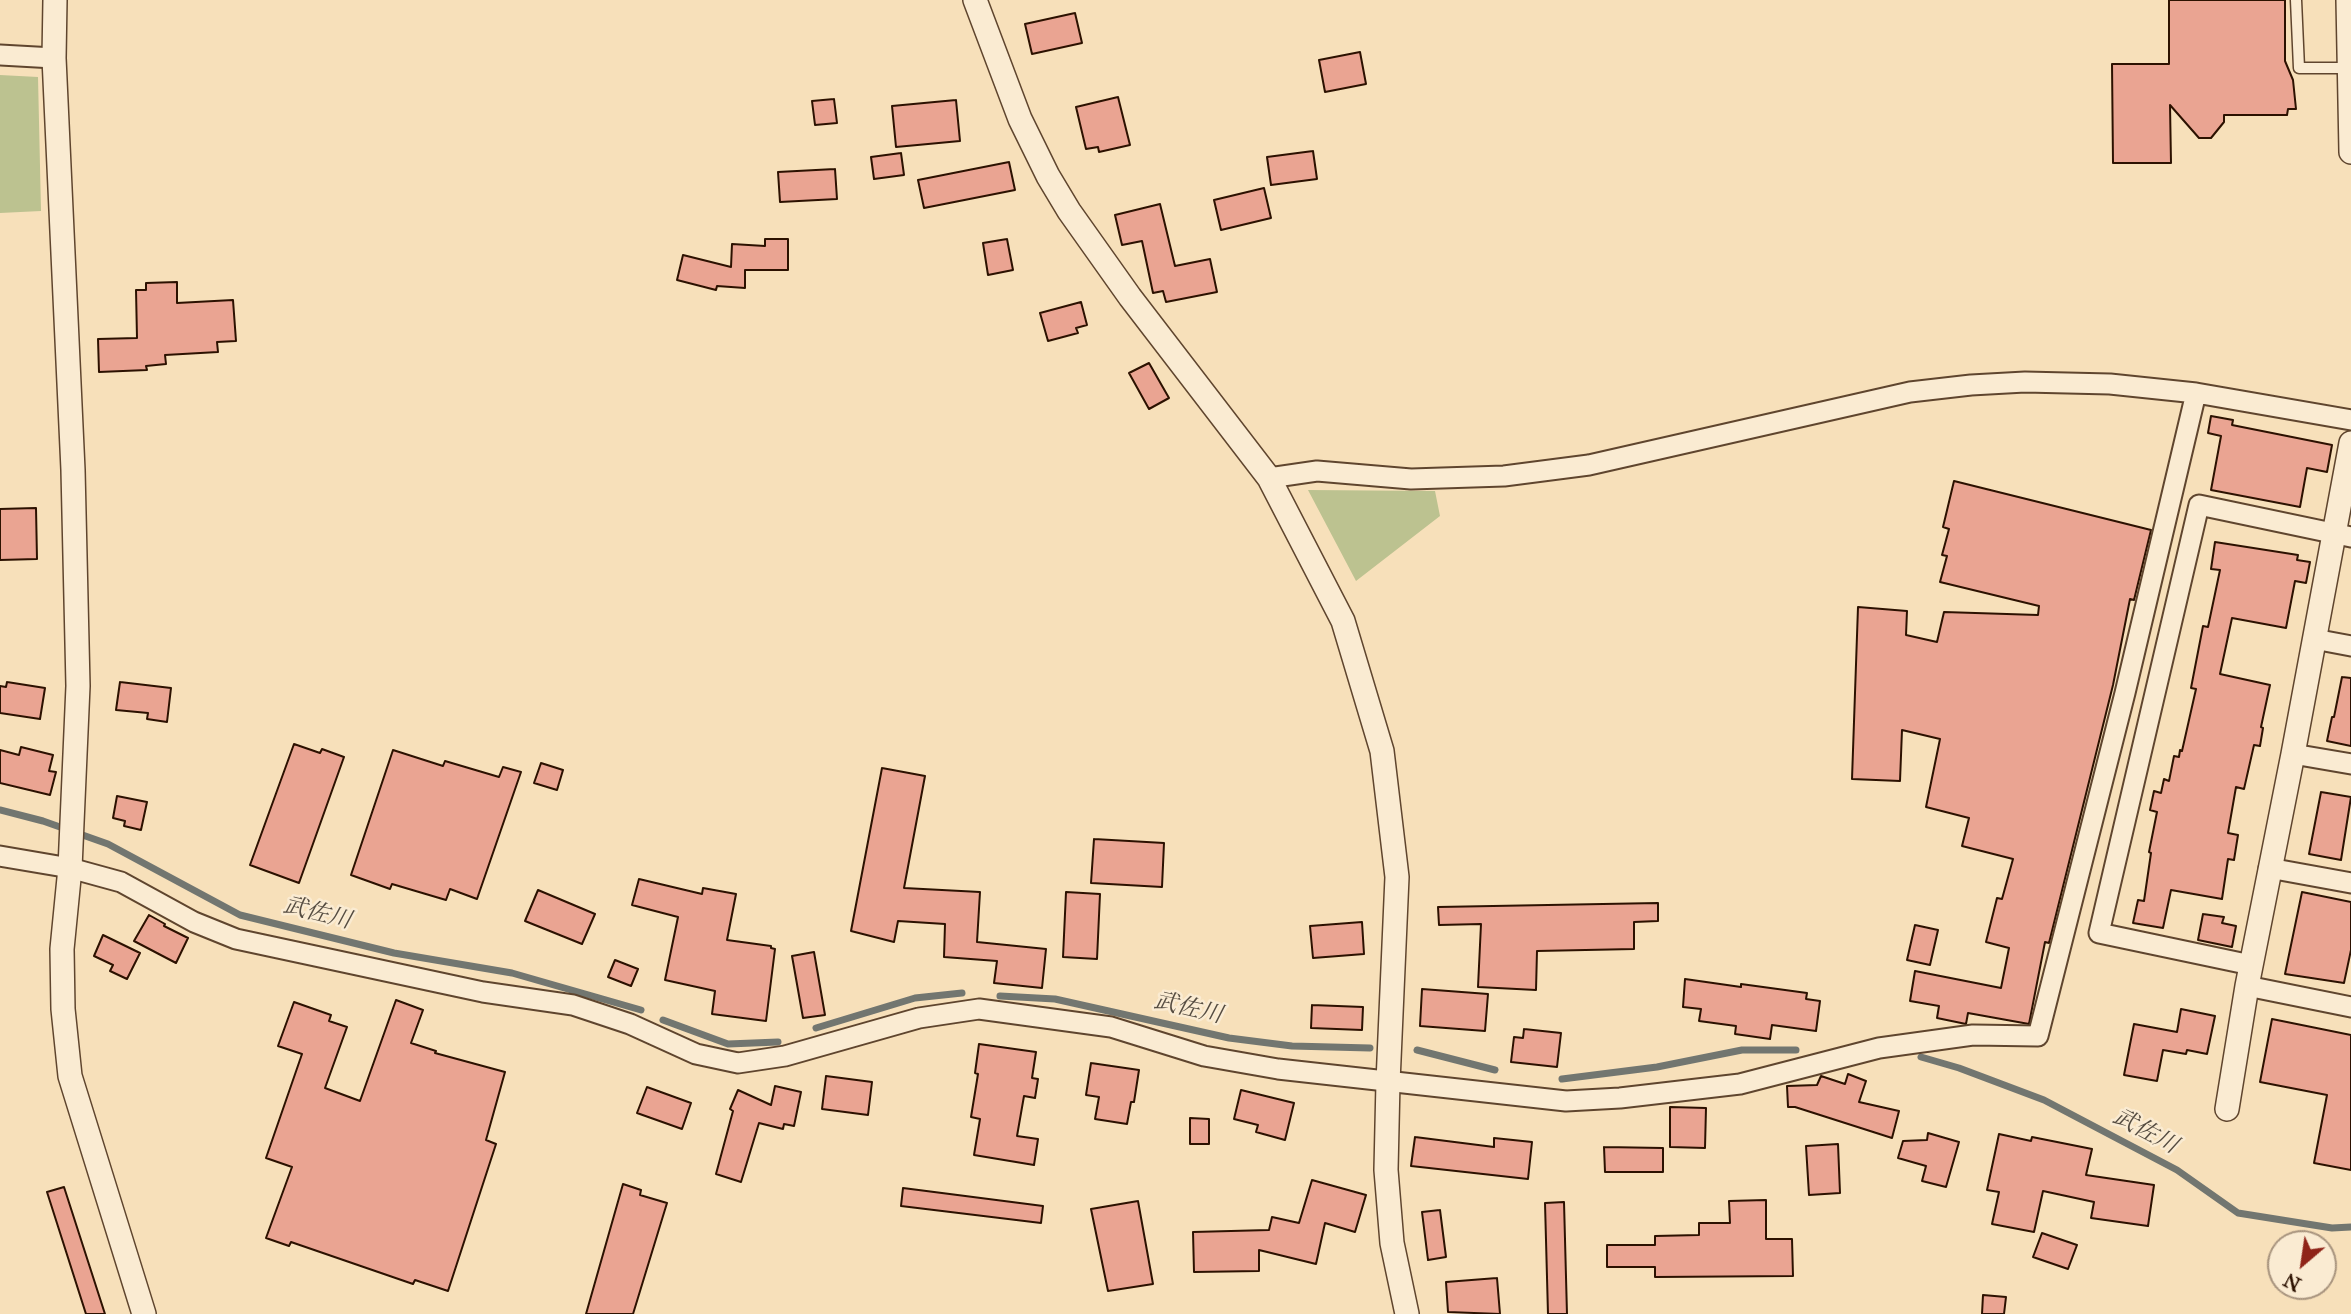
<!DOCTYPE html>
<meta charset="utf-8">
<style>
body{margin:0}
#map{position:relative;width:2351px;height:1314px;overflow:hidden;background:#f7e0ba;font-family:"IM FELL Great Primer",serif}
canvas{display:block}
.north{position:absolute;left:2267px;top:1230px;width:70px;height:70px;box-sizing:border-box;background:#faebd2;border:2px solid #a8947e;border-radius:50%;rotate:209deg;font-size:19px;font-weight:700;line-height:28px;text-align:center;color:#2c1100}
.north::after{content:'';display:block;margin:auto;width:24px;height:32px;background:#8f2418;clip-path:polygon(50% 0,100% 100%,50% 72%,0 100%)}
</style>
<div id="map">
<canvas width="2351" height="1314"></canvas>
<div class="north">N</div>
</div>
<script>
const c = document.querySelector('canvas').getContext('2d');
c.lineJoin = 'round';
function fill(path, color) { c.fillStyle = color; c.fill(path, 'evenodd'); }
const shape = rows => new Path2D(rows.map(r => 'M' + r).join(''));
function stroke(path, color, width, dash) { c.strokeStyle = color; c.lineWidth = width; c.lineCap = dash ? 'butt' : 'round'; c.setLineDash(dash || []); c.stroke(path); }
function label(font, color, halo, rows, align = 'center') {
  c.font = font + ' "IM FELL Great Primer","Noto Serif JP",serif'; c.lineWidth = 5; c.setLineDash([]); c.textBaseline = 'middle'; c.strokeStyle = halo; c.fillStyle = color; for (const [text, x, y, turn = 0] of rows) {
    c.save(); c.translate(x, y); c.rotate((+turn || 0) * Math.PI / 180); c.textAlign = isNaN(turn) ? turn : align; if (halo) c.strokeText(text, 0, 0); c.fillText(text, 0, 0); c.restore();
  }
}
fill(shape([
 [0,75,38,77,41,211,0,213],
 [1308,490,1435,491,1440,516,1356,581]
]), '#bcc290');
stroke(shape([
 [0,810,43,821,108,844,240,915,394,953,512,973,641,1010],
 [1000,996,1055,999,1229,1038,1292,1046,1370,1048],
 [663,1020,728,1044,778,1042],
 [816,1028,915,998,962,993],
 [1417,1050,1495,1070],
 [1921,1057,1959,1068,2044,1100,2177,1170,2238,1213,2332,1228,2351,1227],
 [1562,1079,1657,1067,1742,1050,1796,1050]
]), '#727670', 7);
const building = shape([
 [2169,0,2285,0,2285,61,2293,80,2296,109,2288,109,2287,115,2224,115,2224,122,2211,138,2199,138,2170,105,2171,163,2113,163,2112,64,2169,64,2169,0],
 [1075,13,1082,43,1032,54,1025,24,1075,13],
 [1360,52,1366,84,1325,92,1319,60,1360,52],
 [1118,97,1130,145,1099,152,1098,147,1086,149,1076,107,1118,97],
 [834,99,837,123,815,125,812,101,834,99],
 [956,100,960,141,896,147,892,106,956,100],
 [1313,151,1317,179,1271,185,1267,157,1313,151],
 [901,153,904,175,874,179,871,157,901,153],
 [1009,162,1015,190,924,208,918,180,1009,162],
 [835,169,837,199,780,202,778,172,835,169],
 [1264,188,1271,218,1221,230,1214,200,1264,188],
 [1160,204,1175,266,1210,259,1217,292,1166,302,1163,291,1153,293,1142,241,1122,245,1115,215,1160,204],
 [765,239,788,239,788,270,745,270,745,288,717,286,716,290,677,280,683,255,731,267,732,244,765,246,765,239],
 [1007,239,1013,270,988,275,983,243,1007,239],
 [177,282,177,303,233,300,236,341,217,342,218,352,165,355,166,364,146,366,147,370,99,372,98,339,137,338,136,290,146,290,146,283,177,282],
 [1081,302,1087,325,1076,328,1078,333,1048,341,1040,313,1081,302],
 [1149,363,1169,398,1149,409,1129,373,1149,363],
 [2211,416,2233,420,2232,425,2332,445,2327,472,2307,468,2300,507,2211,490,2221,436,2208,433,2211,416],
 [1954,481,2151,530,2134,600,2130,599,2113,685,2049,943,2045,942,2029,1024,1968,1013,1966,1024,1937,1018,1939,1006,1910,1001,1915,971,2001,988,2009,948,1986,942,1997,898,2002,899,2013,859,1962,846,1969,818,1926,807,1940,739,1902,730,1900,781,1852,779,1858,607,1907,611,1906,635,1937,642,1944,612,2038,615,2039,606,1940,582,1947,556,1942,555,1949,529,1943,527,1954,481],
 [36,508,37,559,0,560,0,509,36,508],
 [2215,542,2298,555,2297,560,2310,562,2306,583,2295,581,2286,628,2232,618,2220,674,2270,685,2261,727,2263,728,2260,746,2254,745,2244,789,2236,787,2228,833,2238,835,2234,860,2228,859,2222,899,2171,890,2163,928,2133,923,2138,900,2144,901,2151,853,2149,852,2157,812,2150,810,2154,791,2161,793,2164,779,2169,781,2174,756,2179,757,2180,750,2182,751,2196,689,2191,688,2203,626,2208,627,2220,570,2211,569,2215,542],
 [2342,677,2351,678,2351,746,2327,741,2332,717,2334,717,2342,677],
 [7,682,45,688,40,719,0,713,0,686,6,687,7,682],
 [120,682,171,688,167,722,147,719,148,713,116,710,120,682],
 [294,744,320,753,322,749,344,757,299,883,250,865,294,744],
 [21,747,53,755,49,771,56,772,50,795,0,783,0,750,19,755,21,747],
 [393,750,443,766,445,761,499,777,503,767,521,772,477,899,450,889,446,900,392,884,390,889,351,875,393,750],
 [541,763,563,770,557,790,534,783,541,763],
 [882,768,925,776,904,888,980,892,977,942,1046,949,1042,988,994,983,997,961,944,957,945,924,898,921,894,942,851,931,882,768],
 [2321,792,2351,797,2341,860,2309,854,2321,792],
 [117,796,147,802,141,830,124,826,125,821,113,818,117,796],
 [1094,839,1164,843,1162,887,1091,883,1094,839],
 [639,879,702,894,703,888,736,894,727,940,771,946,771,948,775,949,766,1021,712,1014,715,991,665,980,678,917,632,905,639,879],
 [538,890,595,914,582,944,525,921,538,890],
 [1066,892,1100,894,1097,959,1063,957,1066,892],
 [2302,892,2351,902,2351,950,2344,983,2285,974,2302,892],
 [1658,903,1658,921,1634,922,1634,949,1537,951,1536,990,1478,987,1481,924,1439,925,1438,907,1658,903],
 [2203,914,2224,917,2222,923,2236,926,2232,947,2198,940,2203,914],
 [149,915,165,924,164,926,188,938,176,963,134,941,149,915],
 [1362,922,1364,954,1313,958,1310,926,1362,922],
 [1915,925,1938,930,1930,965,1907,960,1915,925],
 [103,935,140,953,127,979,110,971,113,965,94,956,103,935],
 [814,952,825,1015,803,1018,792,956,814,952],
 [615,960,638,969,631,986,608,977,615,960],
 [1685,979,1741,987,1741,984,1807,993,1806,999,1820,1001,1816,1031,1772,1025,1770,1039,1735,1034,1736,1026,1699,1021,1701,1009,1683,1007,1685,979],
 [1422,989,1488,994,1485,1031,1420,1026,1422,989],
 [396,1000,423,1010,411,1043,436,1051,435,1053,505,1072,486,1140,496,1144,448,1291,415,1280,413,1284,291,1242,289,1246,266,1238,292,1167,266,1158,302,1054,278,1046,294,1002,331,1015,329,1021,347,1027,325,1088,360,1101,396,1000],
 [1312,1005,1363,1007,1362,1030,1311,1028,1312,1005],
 [2181,1009,2215,1016,2207,1054,2187,1050,2186,1054,2163,1050,2157,1081,2124,1075,2134,1024,2177,1032,2181,1009],
 [2272,1019,2351,1035,2351,1170,2314,1163,2327,1095,2260,1082,2272,1019],
 [1524,1029,1561,1033,1557,1067,1511,1062,1514,1037,1523,1038,1524,1029],
 [979,1044,1036,1052,1032,1078,1038,1079,1035,1098,1024,1096,1017,1136,1038,1139,1034,1165,974,1155,980,1119,971,1117,978,1074,975,1073,979,1044],
 [1091,1063,1139,1070,1134,1102,1131,1102,1127,1124,1095,1119,1099,1097,1086,1095,1091,1063],
 [1848,1074,1866,1081,1859,1102,1899,1111,1892,1138,1795,1107,1788,1107,1787,1086,1817,1085,1821,1076,1845,1084,1848,1074],
 [826,1076,872,1082,868,1115,822,1109,826,1076],
 [775,1086,801,1092,794,1126,784,1124,783,1129,759,1123,741,1182,716,1174,733,1111,730,1109,738,1090,771,1105,775,1086],
 [647,1087,691,1103,682,1129,637,1113,647,1087],
 [1241,1090,1294,1103,1285,1140,1256,1132,1258,1125,1234,1119,1241,1090],
 [1670,1107,1706,1108,1705,1148,1670,1147,1670,1107],
 [1190,1118,1209,1119,1209,1144,1190,1144,1190,1118],
 [1928,1133,1959,1142,1946,1187,1922,1181,1926,1166,1898,1158,1903,1141,1927,1140,1928,1133],
 [1999,1134,2031,1141,2032,1137,2092,1149,2086,1175,2154,1185,2148,1226,2091,1218,2094,1202,2043,1191,2034,1232,1992,1224,1999,1192,1987,1190,1999,1134],
 [1415,1137,1494,1147,1494,1138,1532,1142,1528,1179,1411,1166,1415,1137],
 [1838,1144,1840,1193,1809,1195,1806,1146,1838,1144],
 [1604,1147,1663,1148,1663,1172,1605,1172,1604,1147],
 [1312,1180,1366,1195,1355,1232,1325,1223,1316,1264,1259,1250,1259,1271,1194,1272,1193,1232,1269,1230,1272,1217,1299,1223,1312,1180],
 [623,1184,641,1190,640,1195,667,1203,633,1314,586,1314,623,1184],
 [64,1187,105,1314,86,1314,47,1192,64,1187],
 [903,1188,1043,1206,1041,1223,901,1206,903,1188],
 [1766,1200,1766,1239,1792,1239,1793,1276,1655,1277,1655,1267,1607,1267,1607,1245,1655,1245,1655,1236,1699,1235,1699,1223,1730,1223,1729,1201,1766,1200],
 [1138,1201,1153,1284,1108,1291,1091,1209,1138,1201],
 [1564,1202,1567,1314,1548,1314,1545,1203,1564,1202],
 [1440,1210,1446,1257,1428,1260,1422,1212,1440,1210],
 [2042,1233,2077,1245,2068,1269,2033,1257,2042,1233],
 [1497,1278,1500,1314,1448,1312,1446,1282,1497,1278],
 [1983,1295,2006,1297,2004,1314,1982,1314,1983,1295]
]);
fill(building, '#eaa492');
stroke(building, '#2c1100', 2);
const service = shape([
 [2296,0,2299,68,2349,68]
]);
const minor = shape([
 [0,55,54,58],
 [1269,478,1317,471,1411,479,1504,476,1589,465,1910,392,1971,385,2025,382,2110,384,2196,393,2351,420],
 [2314,639,2351,646],
 [2293,754,2351,764],
 [0,856,70,868,121,882,194,922,236,939,483,992,573,1005,630,1024,696,1054,738,1063,785,1056,919,1018,979,1009,1111,1027,1204,1056,1278,1069,1566,1101,1620,1098,1740,1084,1879,1048,1973,1035,2038,1036,2125,693,2196,393],
 [2269,868,2351,883],
 [2251,965,2099,933,2199,505,2351,537],
 [2247,986,2351,1007]
]);
const tertiary = shape([
 [55,0,54,58,73,470,78,686,70,868,62,949,63,1009,70,1076,144,1314],
 [975,0,1020,119,1048,176,1069,211,1130,297,1269,478,1343,621,1382,751,1397,877,1388,1082,1386,1170,1392,1243,1407,1314],
 [2348,0,2351,152],
 [2227,1109,2247,986,2293,754,2351,443]
]);
stroke(service, '#5f452e', 13);
stroke(minor, '#5f452e', 23);
stroke(tertiary, '#5f452e', 26);
stroke(service, '#faebd2', 10);
stroke(minor, '#faebd2', 19);
stroke(tertiary, '#faebd2', 23);
label('italic 23px', '#554c41', '#faebd2', [
 ["武佐川",317,914,14],
 ["武佐川",1188,1009,13],
 ["武佐川",2145,1132,28]
]);
</script>
